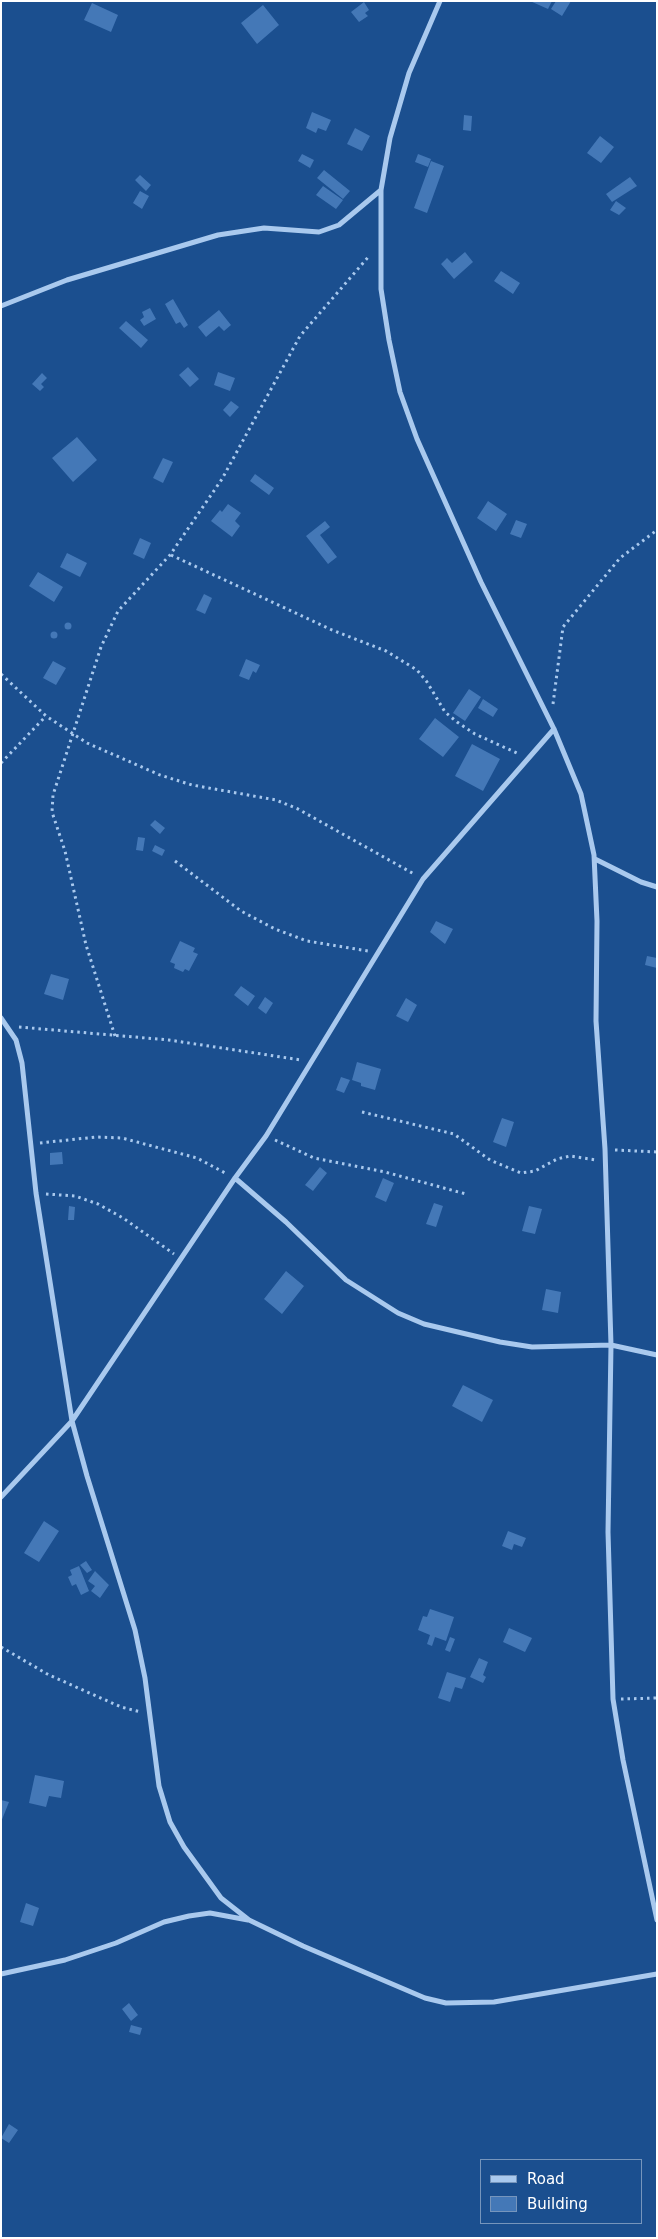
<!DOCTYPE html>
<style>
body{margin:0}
#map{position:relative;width:658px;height:2239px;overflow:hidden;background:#1b4f8f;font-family:"DejaVu Sans",sans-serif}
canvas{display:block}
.frame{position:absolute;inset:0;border:2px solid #fff;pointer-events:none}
.legend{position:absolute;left:480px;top:2159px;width:162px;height:65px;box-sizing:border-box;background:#1b4f8f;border:1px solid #7695bc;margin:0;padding:6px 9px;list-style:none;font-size:15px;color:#fff}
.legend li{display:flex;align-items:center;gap:10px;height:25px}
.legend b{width:25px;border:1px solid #7695bc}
</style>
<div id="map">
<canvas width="658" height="2239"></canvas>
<div class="frame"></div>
<ul class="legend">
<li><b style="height:6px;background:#a9c9ee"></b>Road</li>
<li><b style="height:14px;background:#4478b7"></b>Building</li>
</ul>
</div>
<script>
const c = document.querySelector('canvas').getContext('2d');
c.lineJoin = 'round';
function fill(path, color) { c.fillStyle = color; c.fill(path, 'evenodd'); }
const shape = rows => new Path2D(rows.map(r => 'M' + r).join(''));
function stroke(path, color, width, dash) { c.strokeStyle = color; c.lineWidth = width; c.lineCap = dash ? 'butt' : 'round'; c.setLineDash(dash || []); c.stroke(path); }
fill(shape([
 [530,1,552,1,548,9],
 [556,1,571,1,562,16,551,9],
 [364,2,369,10,365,13,368,16,359,22,351,12],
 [92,3,118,15,111,32,84,20],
 [263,5,279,25,257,44,241,23],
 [312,112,331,120,326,131,318,128,316,133,306,128],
 [464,115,472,116,471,131,463,130],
 [355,128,370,136,362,151,347,144],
 [600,136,614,147,601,163,587,153],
 [302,154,314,160,310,168,298,161],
 [418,154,431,159,428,167,415,162],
 [431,161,444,166,427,213,414,208],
 [324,170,350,191,343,199,317,178],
 [140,175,151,185,146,191,135,180],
 [630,177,637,186,612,202,606,194],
 [323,186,343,200,336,209,316,195],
 [140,191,149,196,142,209,133,203],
 [616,201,626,208,619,215,610,210],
 [465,252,473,262,454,279,441,264,447,258,452,263],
 [501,271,520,283,513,294,494,281],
 [173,299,188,325,184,328,180,322,176,324,165,304],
 [150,308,156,319,144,326,140,320,144,317,142,312],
 [219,310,231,325,224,331,219,326,206,337,198,327],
 [126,321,148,340,141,348,119,328],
 [188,367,199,379,190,387,179,375],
 [218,372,235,378,230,391,214,385],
 [42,373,47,378,41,384,44,387,40,391,32,384],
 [231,401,239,407,230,417,223,410],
 [77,437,97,460,73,482,52,458],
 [163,458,173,462,163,483,153,478],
 [255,474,274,488,269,495,250,481],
 [488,501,507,514,496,531,477,518],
 [228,504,241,513,235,521,240,526,232,537,211,521,220,510,222,512],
 [516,520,527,524,521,538,510,534],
 [325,521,330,527,320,535,337,557,328,564,306,536],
 [140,538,151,543,144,559,133,554],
 [67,553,87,563,80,577,60,567],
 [38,572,63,587,54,602,29,586],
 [204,594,212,598,205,614,196,610],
 '64.5 626a3.5 3.5 0 1 1 7 0a3.5 3.5 0 1 1-7 0Z',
 '50.5 635a3.5 3.5 0 1 1 7 0a3.5 3.5 0 1 1-7 0Z',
 [246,659,260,665,256,673,253,671,249,680,239,676],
 [53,661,66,668,56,685,43,678],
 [469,689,481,697,465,721,453,713],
 [483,699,498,709,493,717,478,708],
 [435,718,459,737,443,757,419,739],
 [472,744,500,759,483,791,455,776],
 [155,820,165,828,160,834,150,825],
 [138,837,145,838,143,851,136,850],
 [155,845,165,850,162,856,152,851],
 [436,921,453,929,445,944,430,932],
 [180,941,195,948,193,952,198,954,189,971,185,969,183,972,174,968,175,964,170,962],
 [647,956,657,958,657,968,645,965],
 [51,974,69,979,63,1000,44,994],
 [241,986,255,996,248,1006,234,995],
 [265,997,273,1003,266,1014,258,1008],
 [406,998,417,1005,408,1022,396,1016],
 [357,1062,381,1069,375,1090,361,1086,361,1083,352,1080],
 [341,1077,350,1080,344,1093,336,1090],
 [502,1118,514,1122,506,1147,493,1142],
 [62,1152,63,1164,50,1165,50,1153],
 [320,1167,327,1173,313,1191,305,1185],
 [383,1178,394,1183,386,1202,375,1197],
 [434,1203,443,1206,436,1227,426,1224],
 [69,1206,75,1207,74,1220,68,1220],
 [529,1206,542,1209,535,1234,522,1231],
 [286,1271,304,1286,282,1314,264,1299],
 [546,1289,561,1292,558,1313,542,1310],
 [463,1385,493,1400,482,1422,452,1406],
 [44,1521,59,1531,39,1562,24,1553],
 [508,1531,526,1538,522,1547,514,1544,512,1550,502,1546],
 [86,1561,92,1570,87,1573,80,1565],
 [79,1566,89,1591,81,1595,76,1584,72,1586,68,1577,72,1575,70,1570],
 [95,1571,109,1585,100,1598,91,1591,95,1586,88,1581],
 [430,1609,454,1617,446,1641,435,1637,432,1646,427,1644,430,1635,418,1630,423,1616,427,1617],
 [509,1628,532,1638,525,1652,503,1642],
 [450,1637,455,1639,450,1652,445,1650],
 [479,1658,488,1662,483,1675,486,1677,483,1683,470,1677],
 [447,1672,466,1678,462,1689,455,1687,450,1702,438,1698],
 [35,1775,64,1781,61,1798,49,1796,46,1807,29,1803],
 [1,1800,9,1802,1,1822],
 [26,1903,39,1908,33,1926,20,1922],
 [129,2003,138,2015,131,2021,122,2009],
 [131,2025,142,2028,140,2035,129,2032],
 [9,2124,18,2130,9,2143,1,2138]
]), '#4478b7');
stroke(shape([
 [171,555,332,630,386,651,417,670,427,682,445,712,457,722,475,734,519,754],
 [1,674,46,716,87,743,160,775,192,785,276,800,298,809,414,874],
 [553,704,563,627,620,558,657,530],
 [1,763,46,716],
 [175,861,241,911,275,929,307,941,368,951],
 [19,1027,169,1040,301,1060],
 [115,1036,86,945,65,851,52,812,53,795,101,647,118,611,170,555,222,479,300,336,370,255],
 [362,1112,454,1134,490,1160,521,1173,535,1171,557,1159,570,1156,596,1160],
 [275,1140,314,1158,385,1172,466,1194],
 [40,1143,96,1137,122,1138,197,1158,227,1174],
 [615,1150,657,1152],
 [46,1194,75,1196,98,1204,123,1218,174,1254],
 [1,1647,49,1675,121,1707,141,1712],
 [621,1699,657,1698]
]), '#a9c9ee', 3, [2.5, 4]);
stroke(shape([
 [440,1,409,73,390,138,381,190,381,289,389,340,400,392,417,439,481,582,554,729,581,794,594,855,597,921,596,1021,605,1149,611,1345,608,1532,613,1699,623,1760,657,1920],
 [1,306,67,280,218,235,264,228,319,232,339,225,381,190],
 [595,859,641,882,657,887],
 [1,1018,16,1040,22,1063,36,1193,72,1421,87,1476,135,1630,145,1678,159,1786,170,1822,184,1847,221,1898,249,1920,303,1946,425,1998,446,2003,494,2002,657,1974],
 [235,1178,286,1222,346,1280,398,1313,424,1324,500,1342,532,1347,611,1345,657,1355],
 [1,1497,72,1421,235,1178,266,1136,423,879,554,729],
 [1,1974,65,1960,116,1943,164,1922,189,1916,210,1913,248,1920]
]), '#a9c9ee', 5);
</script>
